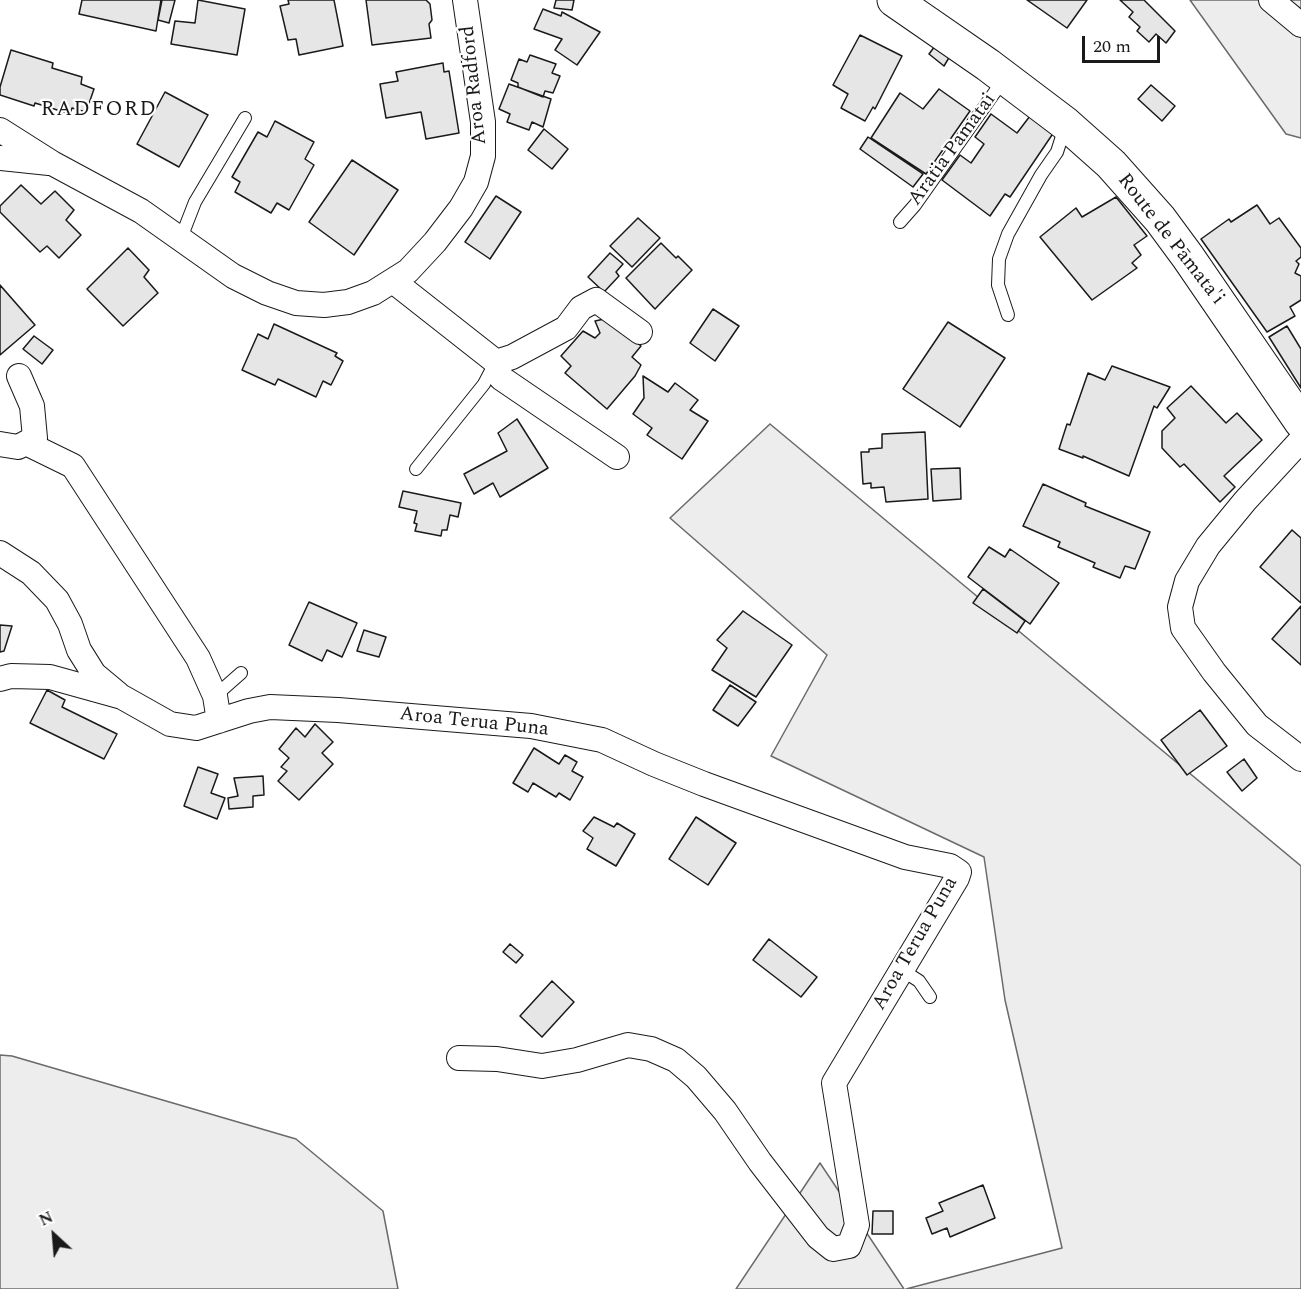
<!DOCTYPE html>
<meta charset="utf-8">
<style>
body{margin:0}
#map{position:relative;width:1301px;height:1289px;overflow:hidden;background:#fff;font-family:Spectral,serif}
canvas{display:block}
.north{position:absolute;left:24px;top:1205px;width:60px;height:60px;-webkit-text-stroke:4px #fff;paint-order:stroke;rotate:334deg;font-size:16px;font-weight:700;line-height:24px;text-align:center;color:#1a1a1a}
.north::after{content:'';display:block;margin:auto;width:21px;height:27px;background:#1a1a1a;clip-path:polygon(50% 0,100% 100%,50% 72%,0 100%)}
.scale{position:absolute;left:1082px;top:36px;width:78px;height:27px;box-sizing:border-box;border:3px solid #1a1a1a;border-top:0;padding-left:8px;font-size:18px;line-height:21px;white-space:nowrap;color:#1a1a1a;-webkit-text-stroke:4px #fff;paint-order:stroke}
</style>
<div id="map">
<canvas width="1301" height="1289"></canvas>
<div class="north">N</div>
<div class="scale">20 m</div>
</div>
<script>
const context = document.querySelector('canvas').getContext('2d');
context.lineJoin = 'round';
function fill(path, color) {
  context.fillStyle = color;
  context.fill(path, 'evenodd');
}
function toPath(rows) {
  const path = new Path2D();
  for (const r of rows) {
    path.moveTo(r[0], r[1]);
    for (let i = 2; i < r.length; i += 2) path.lineTo(r[i], r[i + 1]);
  }
  return path;
}
function stroke(path, color, width, dash) {
  context.strokeStyle = color;
  context.lineWidth = width;
  context.lineCap = dash ? 'butt' : 'round';
  context.setLineDash(dash || []);
  context.stroke(path);
}
function write(font, color, halo, rows, align = 'center') {
  context.font = font + ' Spectral,serif';
  context.lineWidth = 4.5;
  context.setLineDash([]);
  context.textBaseline = 'middle';
  context.strokeStyle = halo;
  context.fillStyle = color;
  for (const [text, x, y, turn = 0] of rows) {
    context.save();
    context.translate(x, y);
    context.rotate((+turn || 0) * Math.PI / 180);
    context.textAlign = isNaN(turn) ? turn : align;
    if (halo) context.strokeText(text, 0, 0);
    context.fillText(text, 0, 0);
    context.restore();
  }
}
const built = toPath([
 [1190,0,1301,0,1301,138,1286,134,1190,0],
 [770,424,1301,866,1301,1289,906,1289,1062,1248,1005,1000,984,857,771,756,827,655,670,518,770,424],
 [0,1055,12,1056,296,1139,383,1211,398,1289,0,1289,0,1055],
 [820,1163,904,1289,736,1289,820,1163]
]);
fill(built, '#ededed');
stroke(built, '#6a6a6a', 1.5);
const building = toPath([
 [82,0,161,0,156,31,79,14,82,0],
 [162,0,175,0,169,23,158,20,162,0],
 [198,0,245,9,237,55,171,44,175,21,195,23,198,0],
 [288,0,334,0,343,46,299,55,296,39,288,40,280,6,289,4,288,0],
 [366,0,426,0,430,4,432,20,429,24,431,38,372,45,366,0],
 [556,0,574,0,572,10,554,8,556,0],
 [1027,0,1087,0,1067,28,1027,0],
 [1120,0,1144,0,1175,31,1166,43,1156,34,1149,42,1137,31,1140,27,1129,17,1133,12,1120,0],
 [543,9,561,16,562,12,600,32,577,65,555,50,562,39,534,29,543,9],
 [860,35,902,56,875,109,873,107,865,121,841,108,848,94,833,85,860,35],
 [935,46,950,56,944,66,929,54,935,46],
 [11,50,53,63,52,68,82,77,81,84,94,89,86,112,72,108,70,114,35,103,34,106,0,95,0,87,11,50],
 [530,55,556,64,552,73,560,76,553,93,545,91,543,97,518,87,518,83,511,80,519,59,527,62,530,55],
 [443,63,444,72,449,71,459,133,426,139,421,112,386,118,380,84,398,81,396,72,443,63],
 [509,84,551,99,543,127,532,122,529,130,507,122,510,114,499,109,509,84],
 [1151,85,1175,106,1162,121,1138,99,1151,85],
 [939,89,970,111,926,174,871,138,900,93,923,109,939,89],
 [165,92,208,115,179,167,137,144,165,92],
 [991,114,1017,133,1030,116,1054,132,1010,197,1005,194,990,216,942,180,960,155,971,163,984,144,975,137,991,114],
 [275,121,314,142,305,159,314,165,289,210,277,203,271,213,235,192,240,182,232,177,258,132,267,137,275,121],
 [544,129,568,149,552,169,528,150,544,129],
 [868,137,923,174,913,187,860,149,868,137],
 [352,160,398,190,354,255,309,222,352,160],
 [21,185,41,204,55,191,74,210,66,220,81,235,59,258,47,246,40,252,0,212,0,206,21,185],
 [496,196,521,212,490,259,465,242,496,196],
 [1116,197,1147,236,1134,245,1141,255,1132,263,1137,268,1092,300,1040,237,1076,208,1082,217,1116,197],
 [1257,205,1270,224,1279,218,1301,248,1301,257,1296,261,1299,264,1295,273,1301,276,1301,300,1290,307,1295,316,1267,332,1201,239,1229,219,1231,222,1257,205],
 [638,218,660,238,632,267,610,246,638,218],
 [661,243,676,258,678,256,692,270,655,309,626,278,661,243],
 [128,248,149,270,144,277,158,293,123,326,87,289,128,248],
 [610,253,623,264,616,272,619,276,604,292,588,277,610,253],
 [0,285,35,325,0,355,0,285],
 [713,309,739,326,715,361,690,343,713,309],
 [609,318,641,346,632,357,641,365,635,376,607,409,565,373,571,366,561,356,583,331,595,338,600,333,595,321,609,318],
 [948,322,1005,358,960,427,903,389,948,322],
 [274,324,337,353,335,356,343,361,331,385,323,381,316,397,278,379,275,385,242,370,258,334,268,339,274,324],
 [1287,326,1301,349,1301,388,1269,337,1287,326],
 [34,336,53,350,42,364,23,349,34,336],
 [1112,366,1170,387,1157,408,1154,406,1129,476,1083,456,1083,458,1059,449,1067,424,1070,425,1088,373,1105,380,1112,366],
 [643,376,668,392,675,383,698,400,690,410,708,421,682,459,647,435,652,428,633,414,644,398,643,376],
 [1191,386,1226,423,1237,413,1262,440,1224,476,1235,487,1220,502,1184,464,1180,467,1162,448,1162,431,1175,418,1167,408,1191,386],
 [517,419,548,468,500,497,493,483,474,494,464,474,507,451,498,433,517,419],
 [925,432,928,499,886,502,884,487,871,488,871,483,863,484,861,452,869,452,869,449,882,448,882,434,925,432],
 [960,468,961,499,933,501,931,469,960,468],
 [1043,484,1086,503,1085,506,1150,532,1135,569,1125,566,1120,578,1093,567,1095,563,1058,547,1060,542,1023,526,1043,484],
 [403,491,461,503,458,517,450,515,447,530,442,530,441,536,415,531,417,524,414,523,417,511,399,507,403,491],
 [1292,530,1301,538,1301,603,1260,567,1292,530],
 [989,547,1005,557,1010,549,1059,583,1030,624,968,577,989,547],
 [983,589,1025,621,1017,633,973,603,983,589],
 [309,602,357,623,342,657,327,650,322,661,289,645,309,602],
 [1301,606,1301,665,1272,639,1301,606],
 [743,611,792,645,756,697,712,670,727,648,717,640,743,611],
 [0,625,12,626,4,651,0,652,0,625],
 [364,630,386,637,379,657,357,651,364,630],
 [730,685,756,702,738,726,713,710,730,685],
 [47,690,65,700,62,707,117,734,104,759,30,723,47,690],
 [1200,710,1227,746,1187,775,1161,740,1200,710],
 [315,724,333,742,322,753,333,764,299,800,278,781,287,771,281,767,289,758,279,749,296,728,305,737,315,724],
 [534,748,559,764,565,755,577,762,572,771,583,777,570,800,559,793,556,797,533,783,528,792,513,783,534,748],
 [1244,759,1257,778,1242,791,1227,772,1244,759],
 [198,767,218,774,211,793,225,798,217,819,184,806,198,767],
 [263,776,264,795,253,796,253,807,229,809,228,798,238,796,234,778,263,776],
 [594,817,614,827,617,823,635,834,616,866,587,849,593,838,583,831,594,817],
 [696,817,736,843,708,885,669,859,696,817],
 [769,939,817,977,801,997,753,960,769,939],
 [510,944,523,955,516,963,503,952,510,944],
 [552,981,574,1002,542,1037,520,1016,552,981],
 [983,1185,995,1218,950,1237,947,1228,932,1234,926,1218,943,1211,939,1203,983,1185],
 [873,1211,893,1211,893,1234,872,1234,873,1211]
]);
fill(building, '#e6e6e6');
stroke(building, '#1a1a1a', 1.5);
const lane = toPath([
 [900,222,915,205,1004,79],
 [181,238,195,202,245,118],
 [1008,315,998,285,999,259,1008,234,1041,175,1057,152,1065,127],
 [416,469,484,384,495,363],
 [215,696,241,673],
 [902,970,919,981,930,997]
]);
const street = toPath([
 [1271,0,1301,25],
 [0,130,52,163,141,211,233,276,267,293,296,303,324,305,348,302,373,293,408,271,435,242,461,208,476,182,483,156,483,122,465,0],
 [0,158,49,163],
 [393,281,496,362,512,357,566,328,581,308,596,300,640,332],
 [496,362,501,378,617,457],
 [1301,440,1245,501,1208,546,1187,581,1180,607,1183,628,1214,672,1257,725,1301,759],
 [26,443,73,466,198,658,215,696,219,721],
 [0,444,18,447,35,438,32,406,19,376],
 [0,553,31,573,57,600,70,624,79,650,94,674,118,694],
 [0,679,11,676,50,677,122,697,170,724,196,728,249,711,270,707,338,710,531,726,602,740,654,764,704,784,905,857,950,866,959,872,957,878,834,1083,857,1225,849,1246,833,1249,818,1237,760,1162,725,1111,696,1077,676,1060,651,1049,628,1045,577,1060,542,1066,497,1059,459,1058]
]);
const secondary = toPath([
 [894,0,988,65,1066,124,1111,164,1160,219,1188,257,1301,422]
]);
stroke(lane, '#1a1a1a', 14);
stroke(street, '#1a1a1a', 26);
stroke(secondary, '#1a1a1a', 35);
stroke(lane, '#fff', 12);
stroke(street, '#fff', 24);
stroke(secondary, '#fff', 33);
write('20px', '#1a1a1a', '#fff', [
 ["Aroa Radford",475,85,-96],
 ["Aratia Pamatai",953,150,-54],
 ["Route de Pāmata'i",1170,240,52],
 ["Aroa Terua Puna",474,723,6],
 ["Aroa Terua Puna",916,944,-60]
]);
context.letterSpacing = '1.5px';
write('21px', '#1a1a1a', '#fff', [
 ["RADFORD",99,111]
]);
context.letterSpacing = '0px';
</script>
